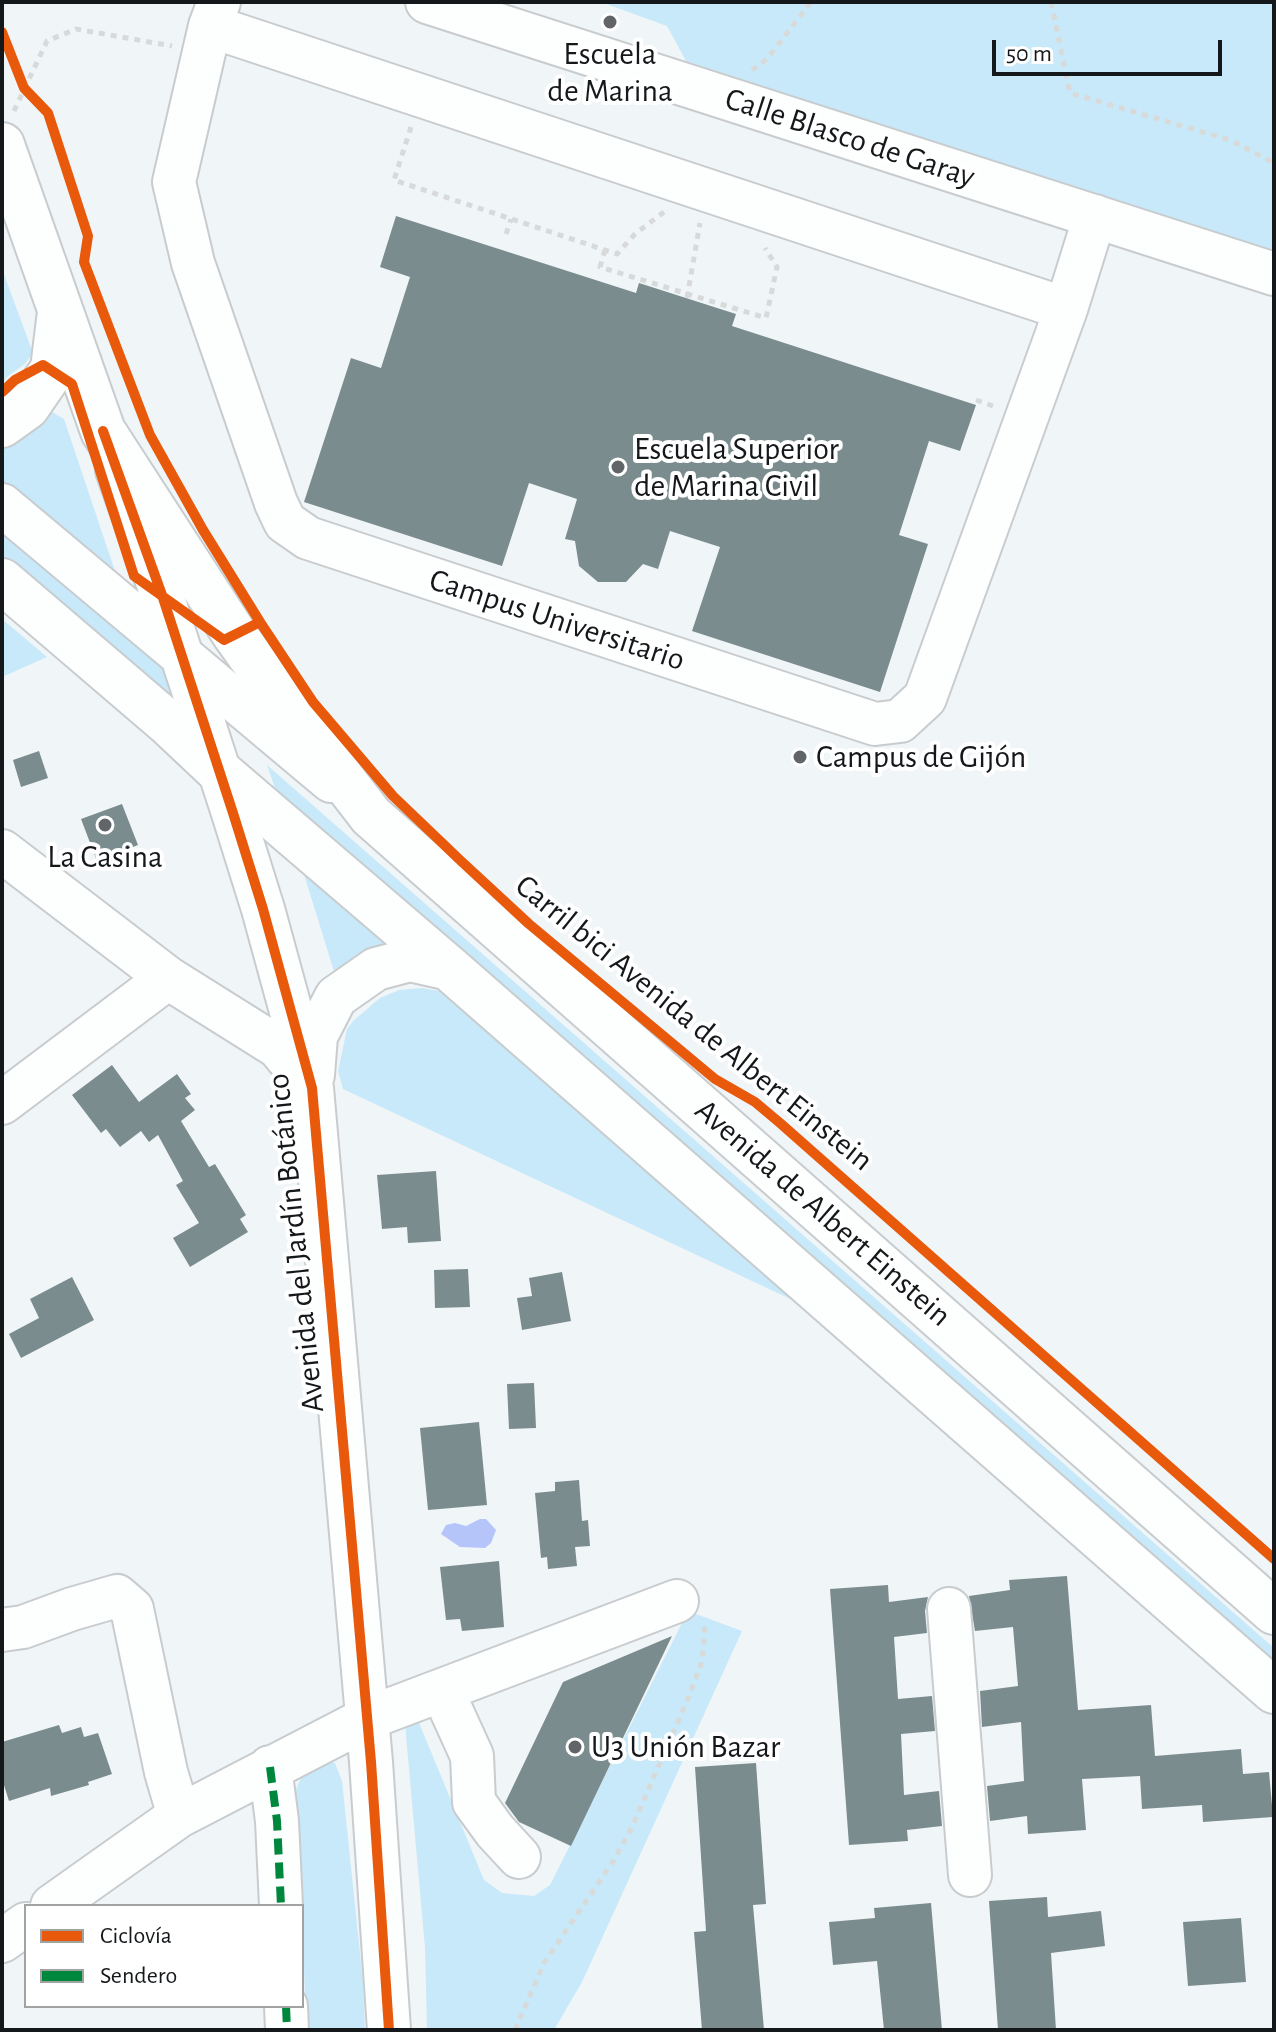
<!DOCTYPE html>
<meta charset="utf-8">
<style>
body{margin:0}
#map{position:relative;width:1276px;height:2032px;overflow:hidden;background:#f0f5f8;font-family:"Alegreya Sans",sans-serif}
canvas{display:block}
.frame{position:absolute;inset:0;border:4px solid #15181a;pointer-events:none}
.legend{position:absolute;left:24px;top:1904px;width:280px;height:104px;box-sizing:border-box;background:#fff;border:2px solid #a1a3a3;margin:0;padding:10px 14px;list-style:none;font-size:24px;color:#15181a}
.legend li{display:flex;align-items:center;gap:16px;height:40px}
.legend b{width:40px;border:2px solid #a1a3a3}
.scale{position:absolute;left:992px;top:40px;width:230px;height:36px;box-sizing:border-box;border:4px solid #15181a;border-top:0;padding-left:10px;font-size:24px;line-height:28px;white-space:nowrap;color:#15181a;-webkit-text-stroke:6px #fff;paint-order:stroke}
</style>
<div id="map">
<canvas width="1276" height="2032"></canvas>
<div class="frame"></div>
<ul class="legend">
<li><b style="height:10px;background:#e8590c"></b>Ciclovía</li>
<li><b style="height:10px;background:#00873e"></b>Sendero</li>
</ul>
<div class="scale">50 m</div>
</div>
<script>
const context = document.querySelector('canvas').getContext('2d');
context.lineJoin = 'round';
function fill(path, color) {
  context.fillStyle = color;
  context.fill(path, 'evenodd');
}
function toPath(rows) {
  const path = new Path2D();
  for (const r of rows) {
    path.moveTo(r[0], r[1]);
    for (let i = 2; i < r.length; i += 2) path.lineTo(r[i], r[i + 1]);
  }
  return path;
}
function stroke(path, color, width, dash) {
  context.strokeStyle = color;
  context.lineWidth = width;
  context.lineCap = dash ? 'butt' : 'round';
  context.setLineDash(dash || []);
  context.stroke(path);
}
function write(font, color, halo, rows, align = 'center') {
  context.font = font + ' "Alegreya Sans",sans-serif';
  context.lineWidth = 8;
  context.setLineDash([]);
  context.textBaseline = 'middle';
  context.strokeStyle = halo;
  context.fillStyle = color;
  for (const [text, x, y, turn = 0] of rows) {
    context.save();
    context.translate(x, y);
    context.rotate((+turn || 0) * Math.PI / 180);
    context.textAlign = isNaN(turn) ? turn : align;
    if (halo) context.strokeText(text, 0, 0);
    context.fillText(text, 0, 0);
    context.restore();
  }
}
fill(toPath([
 [601,2,1274,2,1274,254,686,61,667,26],
 [2,269,33,353,25,364,8,376,2,383],
 [45,408,64,419,119,583,2,485,2,449],
 [2,505,182,654,220,772,2,583],
 [2,619,47,657,2,677],
 [267,765,1274,1648,1274,1667,277,794],
 [298,855,401,944,337,981],
 [422,988,439,991,462,1007,799,1303,343,1089,338,1071,347,1029,353,1021,380,998,399,990],
 [688,1611,742,1631,582,1982,554,2030,427,2030,425,1948,405,1724,417,1718,484,1880,502,1893,534,1896,550,1885],
 [326,1761,335,1763,342,1781,363,1982,365,2030,306,2030,302,1906,299,1906,294,1794,302,1776,312,1766]
]), '#c8e9f9');
fill(toPath([
 [480,1519,486,1519,496,1530,491,1543,485,1548,460,1547,441,1534,446,1525,455,1523,466,1526]
]), '#b5c4f9');
fill(toPath([
 [396,216,636,293,639,283,736,314,732,326,976,405,960,451,929,441,899,535,928,544,880,692,692,631,720,547,670,531,658,569,643,564,626,582,598,582,579,566,575,541,565,539,577,499,529,483,502,566,304,502,351,358,381,368,410,277,380,267],
 [39,751,48,778,21,787,13,760],
 [122,804,138,845,97,861,81,819],
 [112,1065,139,1102,177,1074,191,1094,185,1098,195,1110,181,1121,209,1167,215,1164,246,1215,240,1219,248,1232,190,1267,173,1238,199,1223,176,1185,183,1181,158,1135,149,1142,141,1131,120,1147,106,1129,101,1133,72,1095],
 [436,1171,441,1241,408,1243,407,1227,382,1229,377,1175],
 [468,1269,470,1307,435,1308,434,1270],
 [562,1272,571,1321,522,1330,517,1298,532,1296,529,1278],
 [72,1277,94,1320,21,1358,9,1334,39,1318,30,1299],
 [534,1383,536,1428,509,1429,507,1384],
 [479,1422,487,1505,428,1510,420,1428],
 [579,1480,582,1521,588,1520,590,1546,575,1547,577,1566,548,1569,547,1557,541,1558,535,1493,555,1491,555,1482],
 [499,1561,504,1627,462,1631,460,1619,446,1620,440,1567],
 [1067,1576,1078,1710,1151,1705,1155,1756,1241,1749,1243,1774,1269,1772,1273,1817,1203,1822,1202,1805,1142,1809,1140,1776,1082,1779,1086,1830,1028,1834,1027,1816,990,1821,987,1786,1024,1781,1021,1722,982,1727,980,1691,1018,1686,1013,1627,975,1631,969,1596,1010,1590,1009,1580],
 [888,1585,889,1602,928,1597,925,1611,927,1633,894,1637,898,1699,932,1696,935,1731,901,1734,904,1795,939,1791,942,1826,907,1830,908,1841,849,1845,830,1589],
 [672,1636,571,1846,519,1822,505,1803,563,1682],
 [59,1725,62,1733,81,1727,84,1737,98,1733,112,1774,88,1782,89,1785,51,1796,50,1788,9,1801,2,1779,2,1742],
 [756,1763,766,1904,753,1905,764,2030,702,2030,694,1932,706,1931,695,1767],
 [1047,1897,1048,1917,1101,1911,1105,1946,1051,1953,1056,2030,998,2030,989,1901],
 [931,1903,942,2030,884,2030,877,1961,833,1965,829,1922,875,1918,874,1908],
 [1241,1918,1246,1982,1188,1986,1183,1922]
]), '#7b8c8f');
const minor = toPath([
 [219,2,210,26,174,182,193,263,276,503,285,522,308,538,875,724,900,721,925,698,1066,309],
 [427,2,1274,274],
 [210,26,1066,309,1095,216],
 [117,470,162,595,233,813,263,909,312,1088,371,1762,389,2030],
 [2,505,331,781],
 [2,851,168,978,278,1047,306,1081],
 [313,1075,316,1036,336,997,376,969,410,960,450,969],
 [2,1103,168,978],
 [949,1609,970,1875],
 [2,1630,23,1627,72,1609,117,1596,132,1609,166,1772,179,1816],
 [442,1690,472,1756,474,1802,495,1831,519,1857],
 [270,1767,277,1821,281,1906],
 [52,1906,179,1816,368,1718,677,1601],
 [2,1941,26,1924],
 [286,2006,287,2030]
]);
const highway = toPath([
 [2,145,103,431,235,635,280,698,371,816,1274,1612],
 [2,425,27,407,53,369,60,312],
 [2,581,168,723,220,772,450,969,1274,1691]
]);
stroke(minor, '#c8ccce', 46);
stroke(highway, '#c8ccce', 48);
stroke(toPath([
 [1051,2,1070,93,1230,140,1274,163],
 [752,70,767,59,811,2],
 [14,111,47,41,76,29,172,46],
 [411,127,394,180,617,254,635,234,664,212],
 [506,234,511,219],
 [605,250,600,267,766,318,777,267,765,248],
 [687,298,700,223],
 [976,400,993,406],
 [515,2030,544,1963,614,1860,632,1827,687,1701,702,1661,705,1630,700,1624]
]), '#d8dada', 5, [6, 6]);
stroke(minor, '#fdfefe', 42);
stroke(highway, '#fdfefe', 44);
stroke(toPath([
 [270,1767,277,1821,281,1906],
 [286,2006,287,2030]
]), '#00873e', 8, [16, 8]);
stroke(toPath([
 [2,32,24,88,48,113,88,236,84,262,150,435,203,530,260,622,224,640,134,576,72,384,43,365,15,380,2,392],
 [103,431,162,595,233,813,263,909,312,1088,371,1762,389,2030],
 [260,622,313,702,393,796,461,861,529,924,715,1079,755,1102,780,1123,1274,1559]
]), '#e8590c', 10);
for (const [x, y, r, color] of [
 [610,22,8,"#626568"],
 [618,467,8,"#626568"],
 [800,757,8,"#626568"],
 [105,825,8,"#626568"],
 [575,1747,8,"#626568"]
]) {
  const dot = new Path2D();
  dot.arc(x, y, r, 0, 2 * Math.PI);
  context.fillStyle = color;
  context.fill(dot);
  stroke(dot, '#fff', 3);
}
write('32px', '#15181a', '#fff', [
 ["Escuela",610,54,"center"],
 ["de Marina",610,91,"center"],
 ["Escuela Superior",634,449],
 ["de Marina Civil",634,486],
 ["Campus de Gijón",816,757],
 ["La Casina",105,857,"center"],
 ["U3 Unión Bazar",591,1747]
], 'left');
write('32px', '#15181a', '#fff', [
 ["Calle Blasco de Garay",850,138,18],
 ["Campus Universitario",557,620,18],
 ["Carril bici Avenida de Albert Einstein",694,1023,39],
 ["Avenida de Albert Einstein",823,1213,41],
 ["Avenida del Jardín Botánico",296,1243,-96]
]);
</script>
